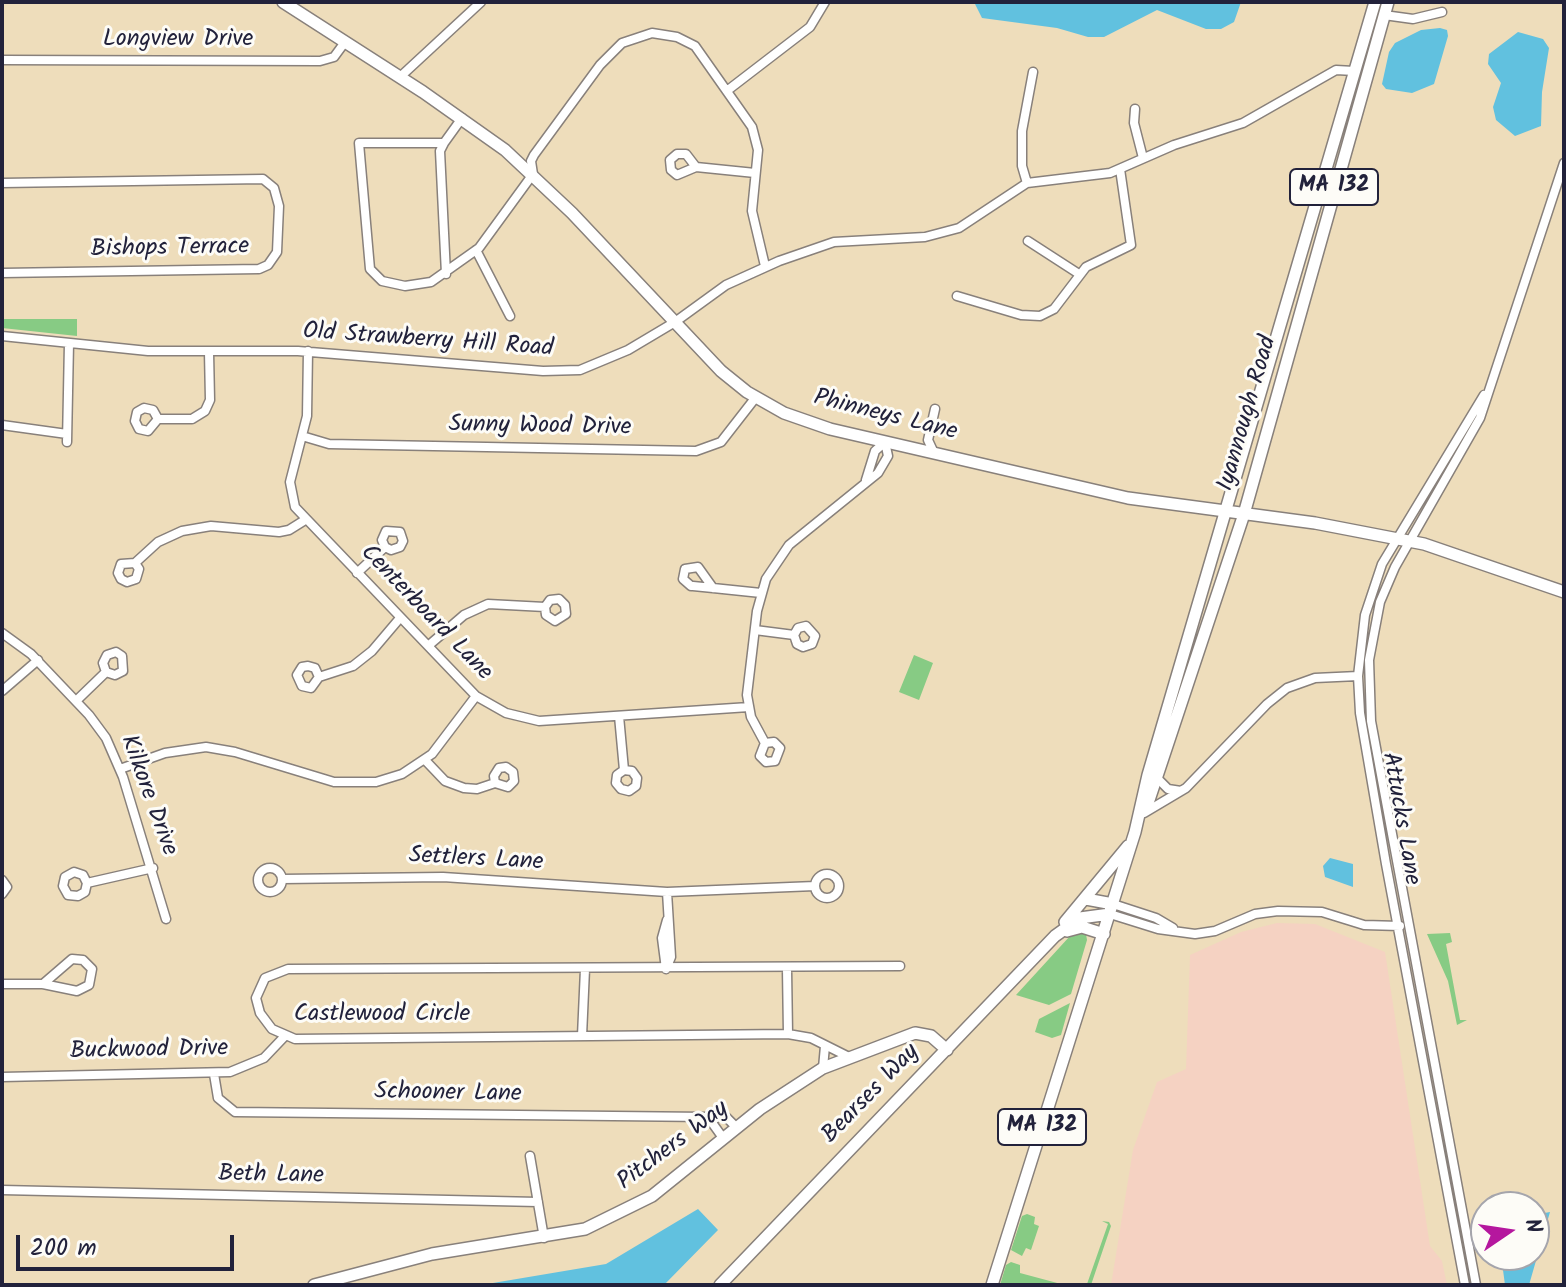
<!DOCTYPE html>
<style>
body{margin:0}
#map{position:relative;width:1566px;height:1287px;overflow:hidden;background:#edb;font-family:Kalam,sans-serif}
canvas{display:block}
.frame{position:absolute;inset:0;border:4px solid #22223b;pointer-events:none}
.north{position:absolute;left:1470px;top:1191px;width:80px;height:80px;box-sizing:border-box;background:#fdfcf7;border:2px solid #a5a5ac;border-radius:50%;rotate:77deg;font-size:22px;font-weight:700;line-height:32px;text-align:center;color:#22223b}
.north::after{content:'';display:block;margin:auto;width:28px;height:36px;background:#b5179e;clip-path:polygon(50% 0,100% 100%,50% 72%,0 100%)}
.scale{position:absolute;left:16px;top:1235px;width:218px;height:36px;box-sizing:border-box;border:4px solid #22223b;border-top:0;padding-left:10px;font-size:24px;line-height:28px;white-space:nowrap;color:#22223b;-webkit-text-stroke:6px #fdfcf7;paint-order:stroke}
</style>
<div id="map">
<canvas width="1566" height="1287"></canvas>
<div class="frame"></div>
<div class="north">N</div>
<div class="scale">200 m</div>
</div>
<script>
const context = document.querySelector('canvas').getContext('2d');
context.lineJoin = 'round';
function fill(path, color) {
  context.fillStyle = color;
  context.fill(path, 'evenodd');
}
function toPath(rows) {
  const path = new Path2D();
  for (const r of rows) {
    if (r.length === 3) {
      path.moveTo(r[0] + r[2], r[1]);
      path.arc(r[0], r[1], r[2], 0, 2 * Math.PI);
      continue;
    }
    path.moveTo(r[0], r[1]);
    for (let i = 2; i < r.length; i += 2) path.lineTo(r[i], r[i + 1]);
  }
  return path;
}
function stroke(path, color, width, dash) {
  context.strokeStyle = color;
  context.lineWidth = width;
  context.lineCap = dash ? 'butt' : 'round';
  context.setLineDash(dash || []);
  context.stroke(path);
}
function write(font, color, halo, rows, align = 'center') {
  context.font = font + ' Kalam,sans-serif';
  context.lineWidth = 6;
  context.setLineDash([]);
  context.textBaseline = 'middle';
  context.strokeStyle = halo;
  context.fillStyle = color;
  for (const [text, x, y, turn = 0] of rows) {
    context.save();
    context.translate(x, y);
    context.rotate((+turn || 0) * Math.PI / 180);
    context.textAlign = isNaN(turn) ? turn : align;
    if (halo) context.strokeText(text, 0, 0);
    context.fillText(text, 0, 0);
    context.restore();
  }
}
fill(toPath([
 [1277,923,1315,924,1385,952,1430,1246,1442,1261,1447,1285,1111,1285,1133,1150,1157,1082,1186,1069,1190,955,1241,932]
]), '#f5d2c2');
fill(toPath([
 [2,319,77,319,77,336,2,328],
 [914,655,933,663,919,700,899,692],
 [1081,932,1086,934,1087,940,1071,994,1049,1005,1016,995,1070,936],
 [1450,933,1452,942,1446,944,1460,1020,1467,1020,1457,1025,1448,981,1427,934],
 [1070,1003,1061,1035,1052,1038,1035,1032,1039,1019],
 [1027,1214,1035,1217,1034,1224,1039,1226,1031,1250,1026,1248,1022,1256,1011,1250,1022,1216],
 [1102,1221,1109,1222,1111,1226,1091,1285,1000,1285,1006,1265,1011,1262,1020,1265,1020,1273,1061,1284,1087,1284,1108,1224]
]), '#87cb84');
fill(toPath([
 [974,2,1241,2,1234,22,1221,29,1206,29,1157,10,1104,37,1088,37,1057,28,982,18],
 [1440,28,1447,30,1448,36,1434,84,1412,93,1386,89,1382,84,1389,52,1395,43,1421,30],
 [1518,32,1543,39,1549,48,1542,92,1541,126,1515,136,1496,120,1493,107,1501,83,1488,64,1489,54],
 [1330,858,1353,864,1353,887,1325,877,1323,866],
 [698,1209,718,1230,664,1285,481,1285,606,1264],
 [1550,1212,1529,1285,1505,1285,1501,1255,1534,1255,1534,1215]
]), '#61c1df');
const minor = toPath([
 [1384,15,1413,19,1442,12],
 [2,60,320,61,334,57,345,42],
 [400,77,481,2],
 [728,90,810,27,825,2],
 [1135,109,1134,123,1143,158],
 [462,118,444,143,359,143,370,269,382,281,405,286,431,282,479,248,533,174,531,161,534,155,600,65,622,43,652,33,677,37,695,46,752,127,758,150,752,211,765,266],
 [444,143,440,151,446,274],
 [696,167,677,175,671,170,670,160,677,154,686,154,696,167,755,173],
 [2,183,263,179,274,188,279,206,277,252,268,265,259,269,2,273],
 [1027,183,1022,166,1022,131,1033,72],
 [1028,241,1079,274],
 [476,250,510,316],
 [957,296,1021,315,1040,316,1054,309,1086,267,1131,245,1120,169],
 [2,336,148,351,298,351,543,371,580,370,628,350,675,322,726,285,779,261,834,242,925,237,959,228,1027,183,1110,173,1174,145,1243,123,1336,70,1354,71],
 [308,351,307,416,290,482,295,507,476,696,506,713,539,721,749,707],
 [158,419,148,431,139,429,135,421,137,412,144,408,153,410,158,419,192,419,205,411,210,400,209,352],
 [2,425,67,434],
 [302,436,329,444,696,451,721,442,756,397],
 [67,442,69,343],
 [934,453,928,440,935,409],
 [135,563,139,569,136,579,127,582,121,579,118,573,121,564,135,563,158,542,182,531,211,526,279,532,289,530,305,520],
 [357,573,385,547,391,550,400,547,403,541,400,532,386,531,382,540,385,547],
 [713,588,698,567,685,569,683,579,691,586,693,586,713,588,761,593],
 [755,630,794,635,797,644,803,647,812,644,815,636,806,626,798,628,794,635],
 [2,633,31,654,89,715,106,738,123,777,166,919],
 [428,646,464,615,488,604,545,607,546,615,555,621,566,614,565,605,559,599,550,600,545,607],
 [319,677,315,668,308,666,302,667,297,675,302,686,311,688,319,677,353,666,372,651,400,618],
 [2,691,38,660],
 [76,701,106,672,103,663,107,655,116,652,122,656,123,671,115,675,106,672],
 [619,716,624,770,617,775,616,783,621,789,629,791,636,786,637,778,632,771,624,770],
 [765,743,774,742,780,748,775,761,766,762,760,756,765,743,751,717,747,695,757,611,766,579,789,545,878,473,888,456,885,442,875,451,866,480],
 [425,760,445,781,464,788,477,789,495,783,508,787,514,781,513,772,506,767,499,768,494,776,495,783],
 [120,769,165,753,206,747,235,752,334,782,376,782,402,774,432,754,476,696],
 [1158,779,1168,789,1181,791],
 [1144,813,1186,788,1267,704,1287,688,1315,678,1358,676],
 [270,880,12],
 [827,886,12],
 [282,879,443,877,667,892,815,886],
 [2,880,7,887,2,894],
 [87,883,83,875,74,872,65,877,63,886,68,895,78,896,85,892,87,883,153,868],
 [1113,904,1156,918,1173,928],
 [1110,914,1158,929,1195,934,1215,931,1255,914,1278,911,1322,912,1364,925,1400,926],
 [666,969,671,957,667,892],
 [666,969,662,938,667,920],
 [787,969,788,1034],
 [2,984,43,984,77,991,89,985,92,969,83,960,72,959,43,984],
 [582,1036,585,969],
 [849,1057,811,1038,788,1034,295,1039,272,1029,260,1013,256,998,265,978,288,969,900,966],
 [823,1068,825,1046],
 [214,1074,218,1098,235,1112,708,1117],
 [2,1077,230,1072,264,1058,284,1037],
 [723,1138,708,1117,726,1117,737,1128],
 [530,1156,544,1238],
 [2,1190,538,1202],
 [1465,1285,1386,864,1360,713,1358,676,1365,615,1382,564,1484,395],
 [1476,1285,1371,721,1369,660,1380,602,1395,567,1480,418,1564,163]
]);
const major = toPath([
 [283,2,423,92,505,150,572,213,721,371,747,392,784,413,830,429,1128,498,1315,523,1424,544,1564,592],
 [1147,806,1244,514,1388,2],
 [1086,899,1113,904],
 [1065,922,1128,846],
 [1067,931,1082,927,1104,934],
 [314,1285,432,1254,585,1229,652,1196,760,1109,823,1068,915,1033,931,1036,947,1050],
 [720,1285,1055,936,1080,918,1110,914],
 [992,1285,1135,832,1148,775,1375,2]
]);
stroke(minor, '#88807b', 11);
stroke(major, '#88807b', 14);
stroke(minor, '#fff', 8);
stroke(major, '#fff', 11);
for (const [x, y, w] of [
 [1334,187,88],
 [1042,1127,88]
]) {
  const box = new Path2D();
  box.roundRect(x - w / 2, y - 18, w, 36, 6);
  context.fillStyle = '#fdfcf7';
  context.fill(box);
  stroke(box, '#22223b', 2);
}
write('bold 22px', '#22223b', null, [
 ["MA 132",1334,187],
 ["MA 132",1042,1127]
]);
write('24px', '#22223b', '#fdfcf7', [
 ["Longview Drive",178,41],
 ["Bishops Terrace",170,250,-1],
 ["Old Strawberry Hill Road",428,342,4],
 ["Iyannough Road",1249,414,-74],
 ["Phinneys Lane",885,417,14],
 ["Sunny Wood Drive",540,428,1],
 ["Centerboard Lane",425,614,46],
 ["Kilkore Drive",147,796,70],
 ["Attucks Lane",1399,819,80],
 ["Settlers Lane",476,861,3],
 ["Castlewood Circle",382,1016],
 ["Buckwood Drive",149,1052,-1],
 ["Schooner Lane",448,1095,1],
 ["Bearses Way",872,1095,-46],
 ["Pitchers Way",674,1147,-37],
 ["Beth Lane",271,1177,1]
]);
</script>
